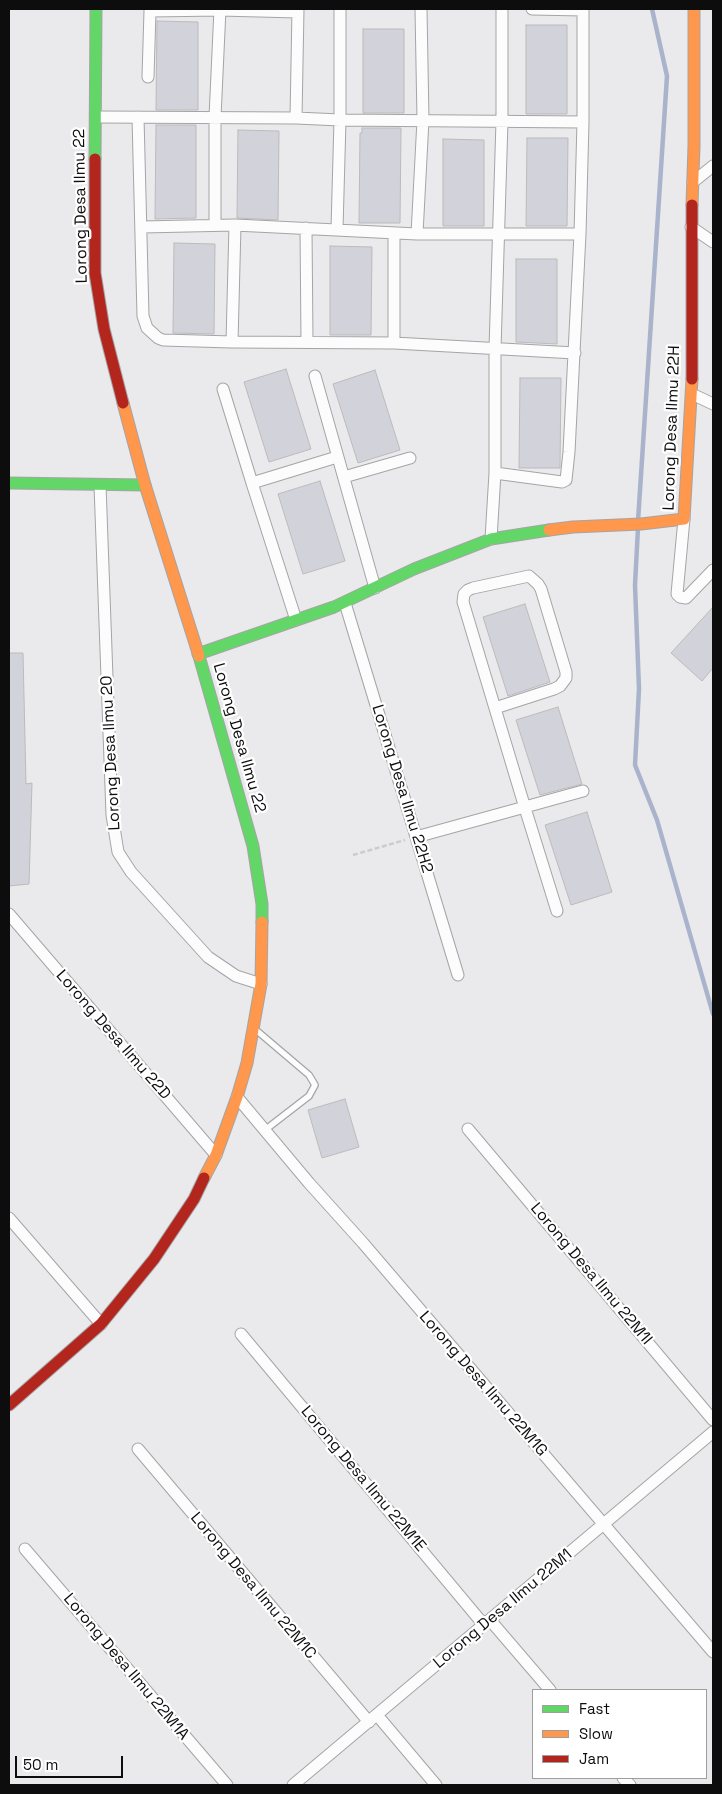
<!DOCTYPE html>
<style>
body{margin:0}
#map{position:relative;width:722px;height:1794px;overflow:hidden;background:#eae9eb;font-family:"Space Grotesk",sans-serif}
canvas{display:block}
.frame{position:absolute;inset:0;border:10px solid #0d0d0e;pointer-events:none}
.legend{position:absolute;left:532px;top:1689px;width:175px;height:90px;box-sizing:border-box;background:#fff;border:1px solid #9e9e9f;margin:0;padding:6px 9px;list-style:none;font-size:15px;color:#0d0d0e}
.legend li{display:flex;align-items:center;gap:10px;height:25px}
.legend b{width:25px;border:1px solid #9e9e9f}
.scale{position:absolute;left:15px;top:1756px;width:108px;height:22px;box-sizing:border-box;border:2px solid #0d0d0e;border-top:0;padding-left:6px;font-size:15px;line-height:18px;white-space:nowrap;color:#0d0d0e;-webkit-text-stroke:4px #fff;paint-order:stroke}
</style>
<div id="map">
<canvas width="722" height="1794"></canvas>
<div class="frame"></div>
<ul class="legend">
<li><b style="height:6px;background:#63d668"></b>Fast</li>
<li><b style="height:6px;background:#ff974d"></b>Slow</li>
<li><b style="height:6px;background:#b3261e"></b>Jam</li>
</ul>
<div class="scale">50 m</div>
</div>
<script>
const context = document.querySelector('canvas').getContext('2d');
context.lineJoin = 'round';
function toPath(rows) {
  const path = new Path2D();
  for (const r of rows) {
    path.moveTo(r[0], r[1]);
    for (let i = 2; i < r.length; i += 2) path.lineTo(r[i], r[i + 1]);
  }
  return path;
}
function stroke(path, color, width, dash) {
  context.strokeStyle = color;
  context.lineWidth = width;
  context.lineCap = dash ? 'butt' : 'round';
  context.setLineDash(dash || []);
  context.stroke(path);
}
function fill(path, color) {
  context.fillStyle = color;
  context.fill(path, 'evenodd');
}
function write(font, color, halo, rows, align = 'center') {
  context.font = font + ' "Space Grotesk",sans-serif';
  context.lineWidth = 4.5;
  context.setLineDash([]);
  context.textBaseline = 'middle';
  context.strokeStyle = halo;
  context.fillStyle = color;
  for (const [text, x, y, turn = 0] of rows) {
    context.save();
    context.translate(x, y);
    context.rotate((+turn || 0) * Math.PI / 180);
    context.textAlign = isNaN(turn) ? turn : align;
    if (halo) context.strokeText(text, 0, 0);
    context.fillText(text, 0, 0);
    context.restore();
  }
}
stroke(toPath([
 [638,521,667,76,652,9],
 [638,528,635,585,639,689,635,765,657,820,713,1014]
]), '#a9b4cc', 4.5);
const building = toPath([
 [157,21,198,22,198,110,156,110,157,21],
 [526,25,567,25,567,114,526,114,526,25],
 [363,29,404,29,404,113,363,113,363,29],
 [156,125,196,125,196,218,155,219,156,125],
 [362,128,401,128,400,223,359,223,360,133,362,133,362,128],
 [238,130,279,131,278,220,237,218,238,130],
 [527,138,568,138,567,226,526,226,527,138],
 [443,139,484,140,484,226,443,226,443,139],
 [174,243,215,244,214,334,173,333,174,243],
 [330,246,372,247,371,335,330,335,330,246],
 [516,259,557,259,557,344,516,342,516,259],
 [286,369,311,449,269,462,244,382,286,369],
 [375,370,400,450,358,463,333,384,375,370],
 [520,378,561,378,560,468,519,468,520,378],
 [320,481,345,561,303,574,278,494,320,481],
 [525,604,550,682,508,696,483,617,525,604],
 [713,607,713,668,702,681,671,653,713,607],
 [9,653,23,653,26,784,32,783,29,884,9,886,9,653],
 [558,707,582,784,540,795,516,720,558,707],
 [587,812,612,892,571,905,545,825,587,812],
 [345,1099,359,1147,322,1158,308,1110,345,1099]
]);
fill(building, '#d2d2da');
stroke(building, '#bbbbbc', 1);
const lane = toPath([
 [256,1030,309,1075,315,1085,309,1096,265,1130]
]);
const street = toPath([
 [150,9,150,11,220,10,298,12],
 [421,9,423,120,417,234,580,234],
 [532,9,583,10],
 [148,77,150,11],
 [96,117,296,118,340,120,583,122],
 [138,117,143,316,147,328,158,338,163,340,232,342,394,343,575,353],
 [296,118,298,9],
 [693,182,713,166],
 [215,225,215,117,220,9],
 [142,227,235,225,417,234],
 [691,227,713,242],
 [306,228,307,341],
 [337,229,340,120,340,9],
 [394,233,394,343],
 [232,342,235,225],
 [315,376,375,588],
 [223,389,252,483,337,457],
 [692,394,713,404],
 [495,473,562,482,566,480,569,452,580,234,583,122,583,9],
 [344,477,410,458],
 [252,483,296,620],
 [100,485,112,815,118,852,131,872,208,957,236,976,261,984],
 [684,519,677,594,680,597,686,598,713,570],
 [491,539,495,473,495,349,502,121,502,9],
 [345,603,458,975],
 [495,708,554,689,560,686,566,678,566,672,541,589,538,584,529,576,473,588,468,590,464,594,463,602,525,808,557,911],
 [416,837,583,791],
 [9,914,216,1155],
 [237,1097,309,1183,363,1243,713,1652],
 [468,1129,713,1420],
 [9,1218,101,1324],
 [241,1334,484,1625],
 [138,1449,369,1722],
 [25,1549,227,1785],
 [490,1620,550,1690],
 [377,1715,436,1785],
 [623,1778,630,1785],
 [293,1785,713,1432]
]);
const fast = toPath([
 [95,159,96,9],
 [9,483,145,485],
 [198,654,334,607,414,569,491,539,549,530],
 [199,656,253,846,262,904,262,922]
]);
const slow = toPath([
 [692,205,694,146,694,9],
 [123,403,145,485,199,656],
 [549,530,573,527,641,524,684,519,692,379],
 [204,1178,216,1155,237,1097,247,1063,261,984,262,922]
]);
const jam = toPath([
 [95,159,95,273,104,329,123,403],
 [692,205,692,379],
 [9,1405,101,1324,154,1259,194,1199,204,1178]
]);
stroke(lane, '#a5a4a6', 8);
stroke(street, '#a5a4a6', 13);
stroke(fast, '#a5a4a6', 13);
stroke(slow, '#a5a4a6', 13);
stroke(jam, '#a5a4a6', 13);
stroke(toPath([
 [353,855,405,840]
]), '#cccccd', 2.5, [5, 2.5]);
stroke(lane, '#fcfcfc', 5.5);
stroke(street, '#fcfcfc', 11);
stroke(fast, '#63d668', 11);
stroke(slow, '#ff974d', 11);
stroke(jam, '#b3261e', 11);
write('16px', '#0d0d0e', '#fff', [
 ["Lorong Desa Ilmu 22",81,206,-91],
 ["Lorong Desa Ilmu 22H",672,428,-88],
 ["Lorong Desa Ilmu 22",239,738,74],
 ["Lorong Desa Ilmu 20",111,753,-93],
 ["Lorong Desa Ilmu 22H2",402,789,73],
 ["Lorong Desa Ilmu 22D",113,1035,49],
 ["Lorong Desa Ilmu 22M1I",591,1274,50],
 ["Lorong Desa Ilmu 22M1G",483,1384,49],
 ["Lorong Desa Ilmu 22M1E",363,1479,50],
 ["Lorong Desa Ilmu 22M1C",253,1586,50],
 ["Lorong Desa Ilmu 22M1",503,1609,-40],
 ["Lorong Desa Ilmu 22M1A",126,1667,50]
]);
</script>
